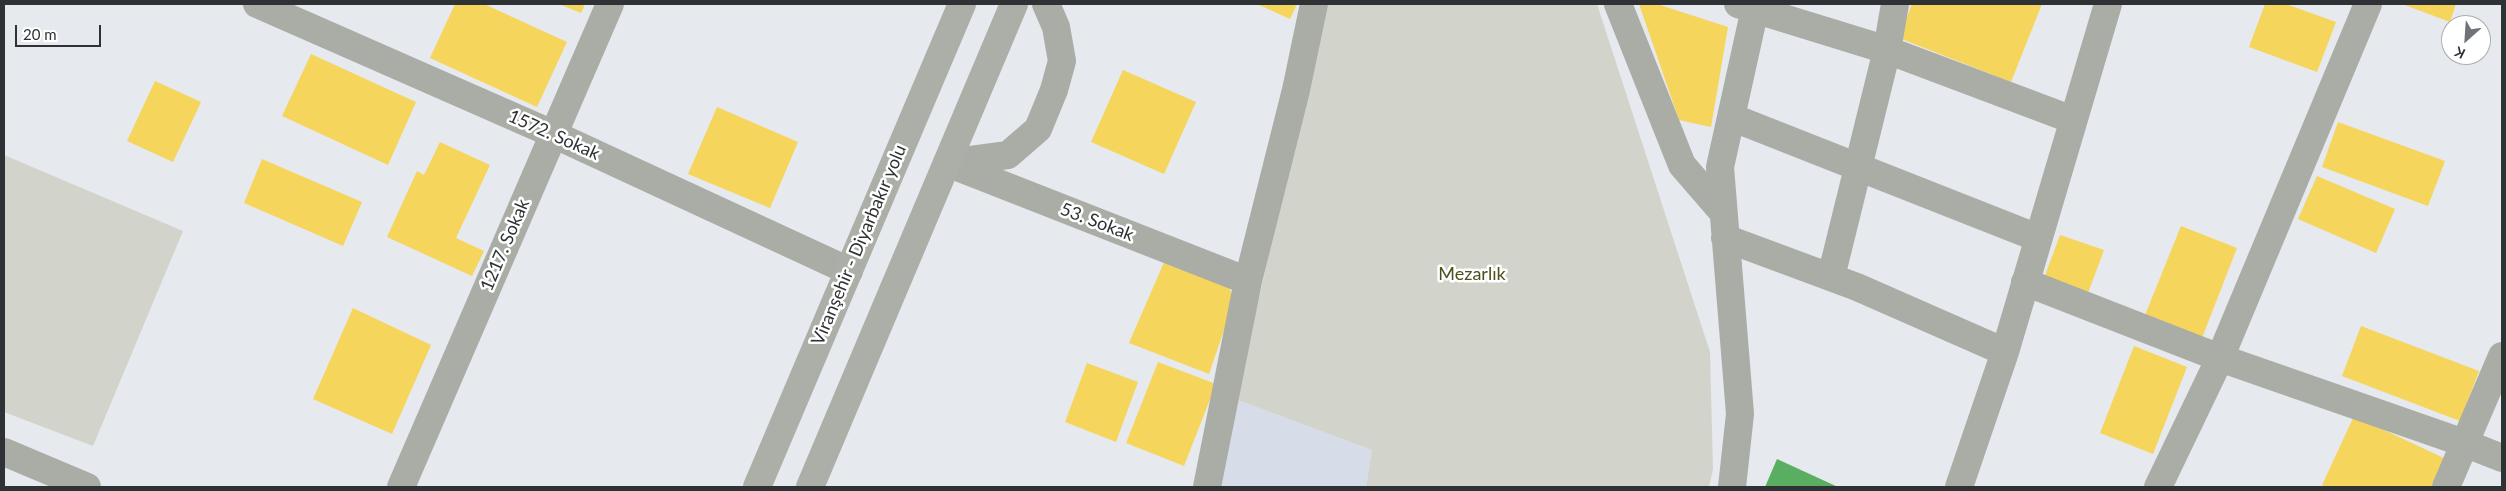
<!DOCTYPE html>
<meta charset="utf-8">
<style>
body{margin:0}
#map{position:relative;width:2506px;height:491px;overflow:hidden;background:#e6e9ee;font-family:Lato,sans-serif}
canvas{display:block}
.frame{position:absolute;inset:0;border:5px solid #2f3235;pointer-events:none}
.north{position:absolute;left:2441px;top:15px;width:50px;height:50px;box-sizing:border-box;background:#fff;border:1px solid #acadae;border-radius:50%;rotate:206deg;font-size:14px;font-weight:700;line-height:20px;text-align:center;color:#2f3235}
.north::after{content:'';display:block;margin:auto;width:18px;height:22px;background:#6f7276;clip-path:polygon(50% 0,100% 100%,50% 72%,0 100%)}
.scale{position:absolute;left:15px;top:25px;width:86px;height:22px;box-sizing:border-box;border:2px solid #2f3235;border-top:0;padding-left:6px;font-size:15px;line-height:18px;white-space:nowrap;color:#2f3235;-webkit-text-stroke:4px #fff;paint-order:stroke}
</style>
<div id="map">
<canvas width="2506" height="491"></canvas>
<div class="frame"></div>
<div class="north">K</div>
<div class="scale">20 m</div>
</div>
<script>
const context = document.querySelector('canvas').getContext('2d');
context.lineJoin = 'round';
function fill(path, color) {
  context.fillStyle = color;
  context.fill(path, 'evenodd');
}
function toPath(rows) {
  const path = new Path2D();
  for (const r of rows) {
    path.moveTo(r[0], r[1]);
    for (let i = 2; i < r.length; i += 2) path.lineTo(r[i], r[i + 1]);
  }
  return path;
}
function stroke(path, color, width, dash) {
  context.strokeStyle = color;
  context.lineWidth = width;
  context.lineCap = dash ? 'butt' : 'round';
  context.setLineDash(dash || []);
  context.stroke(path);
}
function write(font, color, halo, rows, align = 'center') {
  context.font = font + ' Lato,sans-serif';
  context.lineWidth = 5;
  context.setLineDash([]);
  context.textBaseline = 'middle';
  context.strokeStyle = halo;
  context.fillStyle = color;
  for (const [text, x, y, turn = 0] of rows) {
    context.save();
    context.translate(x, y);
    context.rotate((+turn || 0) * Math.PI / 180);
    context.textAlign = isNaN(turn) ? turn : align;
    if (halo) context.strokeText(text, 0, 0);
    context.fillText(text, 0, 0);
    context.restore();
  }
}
fill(toPath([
 [1235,399,1372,450,1366,487,1215,487]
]), '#d6dde8');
fill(toPath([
 [1328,4,1597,4,1710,352,1713,469,1709,487,1366,487,1372,450,1235,399],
 [4,155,183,231,93,446,4,412]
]), '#d2d4cb');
fill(toPath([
 [455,4,484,4,567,42,537,107,430,58],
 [559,4,585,4,581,13],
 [1257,4,1297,4,1290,19],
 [1639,4,1657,4,1728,27,1711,127,1679,120],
 [1912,4,2042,4,2011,82,1899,38],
 [2265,4,2286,4,2336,22,2317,72,2249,47],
 [2402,4,2456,4,2450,22],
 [311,54,416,102,388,165,282,116],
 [1123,70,1196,102,1164,174,1091,142],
 [155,81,201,102,173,162,127,141],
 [717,107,798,142,770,208,688,174],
 [2338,122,2445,161,2428,206,2322,167],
 [440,142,490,165,456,238,484,251,472,276,387,237,417,171,424,175],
 [262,159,362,202,343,246,244,203],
 [2317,176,2395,209,2376,253,2298,219],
 [2181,226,2237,248,2202,338,2145,315],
 [2060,235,2104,250,2088,293,2044,278],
 [1165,260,1228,287,1235,298,1209,374,1129,343],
 [353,308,431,345,392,434,313,399],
 [2361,326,2479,371,2460,421,2342,376],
 [2134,346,2187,367,2153,454,2100,433],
 [1158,362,1216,384,1184,466,1126,443],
 [1087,363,1138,382,1116,442,1065,422],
 [2354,416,2444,458,2431,487,2327,487,2322,485]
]), '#f6d55c');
fill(toPath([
 [1777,459,1838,487,1765,487]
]), '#5aae61');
stroke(toPath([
 [257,4,553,134,849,271],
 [1618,4,1682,165,1721,210],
 [1738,4,1887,50,2073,120],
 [1731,117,2038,238],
 [947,163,1248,281],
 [948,163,1008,155,1038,129,1054,90,1062,61,1056,27,1046,4],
 [1725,238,1857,287,2005,352],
 [1831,277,1887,50,1895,4],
 [2025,282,2220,358,2464,443,2502,458],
 [4,452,87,487],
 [401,487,610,4],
 [1207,487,1248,281,1296,90,1314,4],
 [1732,487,1740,414,1720,167,1756,4],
 [1959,487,2005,352,2108,4],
 [2158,487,2220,358,2368,4],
 [2446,487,2502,356]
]), '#aaada6', 28);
stroke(toPath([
 [757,487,962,4],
 [810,487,1014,4]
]), '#acaea8', 28);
write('18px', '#2f3235', '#fff', [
 ["1572. Sokak",554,135,24],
 ["53. Sokak",1097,222,21],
 ["1217. Sokak",505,245,-67],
 ["Viranşehir - Diyarbakır yolu",859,245,-67]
]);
write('18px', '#4d4f1c', '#fff', [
 ["Mezarlık",1472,274]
]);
</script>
